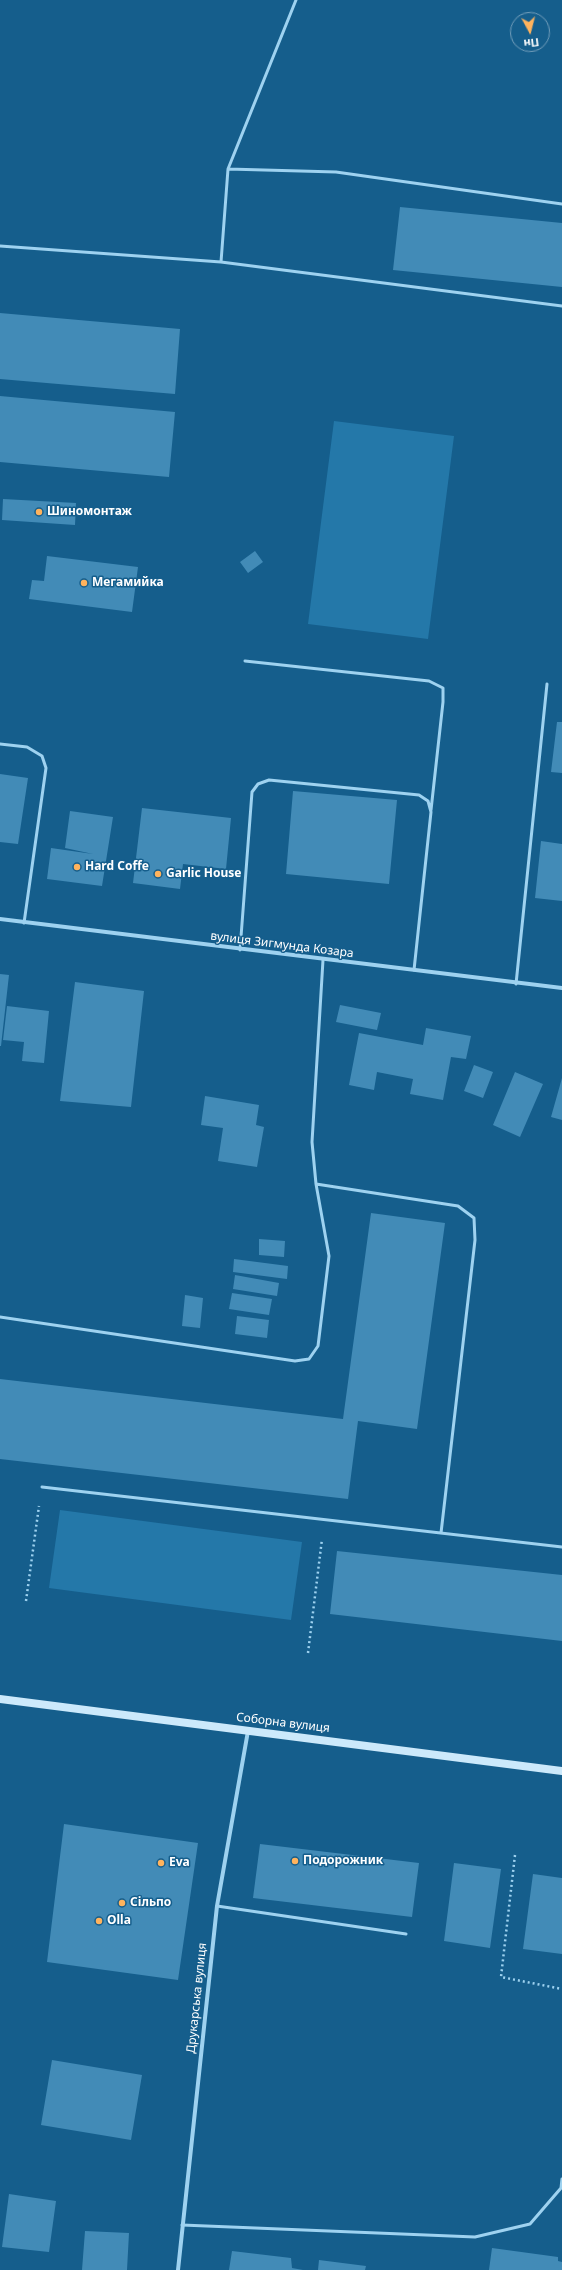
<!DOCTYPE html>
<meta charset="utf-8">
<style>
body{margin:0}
#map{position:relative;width:562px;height:2270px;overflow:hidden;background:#155e8c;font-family:"Noto Sans",sans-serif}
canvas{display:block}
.north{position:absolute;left:510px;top:12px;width:40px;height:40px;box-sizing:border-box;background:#155e8c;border:1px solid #739eba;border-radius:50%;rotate:173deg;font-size:11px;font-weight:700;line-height:16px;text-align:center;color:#fff}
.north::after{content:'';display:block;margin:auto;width:14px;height:18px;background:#ffb35d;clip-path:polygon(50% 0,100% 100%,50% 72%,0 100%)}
</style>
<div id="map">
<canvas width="562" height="2270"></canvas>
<div class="north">Пн</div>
</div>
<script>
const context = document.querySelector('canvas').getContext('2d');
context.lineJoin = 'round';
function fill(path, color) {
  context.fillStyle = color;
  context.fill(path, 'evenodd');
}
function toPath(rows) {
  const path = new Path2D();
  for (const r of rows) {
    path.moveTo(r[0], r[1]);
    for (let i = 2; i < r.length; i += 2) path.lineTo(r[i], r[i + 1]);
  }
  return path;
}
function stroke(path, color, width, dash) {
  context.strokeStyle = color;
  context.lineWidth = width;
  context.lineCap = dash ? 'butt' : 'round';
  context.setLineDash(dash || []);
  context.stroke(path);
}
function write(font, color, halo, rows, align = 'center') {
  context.font = font + ' "Noto Sans",sans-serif';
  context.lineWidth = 3;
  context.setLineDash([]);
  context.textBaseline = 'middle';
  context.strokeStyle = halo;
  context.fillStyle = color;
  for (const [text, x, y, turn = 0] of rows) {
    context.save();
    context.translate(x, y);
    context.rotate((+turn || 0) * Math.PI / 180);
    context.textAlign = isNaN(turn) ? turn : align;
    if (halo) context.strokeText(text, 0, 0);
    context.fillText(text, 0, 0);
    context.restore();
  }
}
fill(toPath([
 [334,421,454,436,428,639,308,624],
 [60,1510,302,1542,291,1620,49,1588]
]), '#2478a9');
fill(toPath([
 [400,207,562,223,562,287,393,270],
 [0,313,180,329,175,394,0,379],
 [0,396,175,412,169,477,0,462],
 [3,499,76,503,75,525,2,520],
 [255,551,263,562,248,573,240,562],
 [47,556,138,567,132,612,29,599,32,580,44,581],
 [557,722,562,722,562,773,551,772],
 [0,774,28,778,18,844,0,842],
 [293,791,397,800,389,884,286,874],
 [142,808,231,818,226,869,183,864,180,889,133,883],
 [70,811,113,817,102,886,47,879,51,848,93,854,65,848],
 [541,841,562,844,562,901,535,898],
 [0,974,9,975,1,1046,0,1046],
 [75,982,144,991,131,1107,60,1101],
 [340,1005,381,1013,377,1030,336,1022],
 [7,1006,49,1011,44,1063,22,1061,24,1042,3,1040],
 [426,1028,471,1036,466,1059,451,1057,443,1100,410,1094,413,1079,377,1072,374,1090,349,1085,359,1033,423,1045],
 [474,1065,493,1072,483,1098,464,1091],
 [515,1072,543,1084,520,1137,493,1125],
 [562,1078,562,1120,551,1117],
 [205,1096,259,1105,256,1125,264,1127,257,1167,218,1161,223,1128,201,1125],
 [371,1213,445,1223,417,1429,358,1421,348,1499,0,1459,0,1379,343,1419],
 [259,1239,285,1241,284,1257,259,1255],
 [234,1259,288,1266,287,1279,233,1272],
 [235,1275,279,1283,277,1296,233,1289],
 [232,1293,272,1299,269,1315,229,1309],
 [185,1295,203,1298,200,1328,182,1326],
 [237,1316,269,1320,267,1338,235,1334],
 [337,1551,562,1575,562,1641,330,1614],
 [64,1824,198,1843,178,1980,47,1962],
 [260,1844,419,1863,412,1917,253,1898],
 [454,1863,501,1869,490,1948,444,1941],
 [533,1874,562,1878,562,1954,523,1949],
 [52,2060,142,2075,131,2140,41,2125],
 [9,2194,56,2201,49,2252,2,2247],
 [85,2231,129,2233,127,2270,82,2270],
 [492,2248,558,2257,558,2261,562,2262,562,2270,489,2270],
 [232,2251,291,2258,292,2268,303,2270,229,2270],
 [319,2260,366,2266,365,2270,318,2270]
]), '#428bb7');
stroke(toPath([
 [26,1601,39,1506],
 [308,1653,322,1539],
 [515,1855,501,1977,562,1989]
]), '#9ed2f0', 2.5, [2, 3]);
stroke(toPath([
 [228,169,336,172,562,204],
 [0,246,221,262,562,306],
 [221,262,228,169,296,0],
 [245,661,429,681,443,688,443,702,431,810],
 [0,744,27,747,42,756,46,768,24,923],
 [240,950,252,792,258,784,269,780,419,795,428,801,431,812,414,970],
 [516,984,547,684],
 [316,1184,458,1206,474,1218,475,1240,441,1533],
 [0,1317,295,1361,309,1359,318,1346,329,1256,316,1184,312,1142,323,960],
 [42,1487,562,1547],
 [217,1906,406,1934],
 [182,2225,475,2237,530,2224,561,2188,562,2179]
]), '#9ed2f0', 3);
stroke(toPath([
 [0,919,562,988],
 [178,2270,217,1906,248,1731]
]), '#9ed2f0', 4);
stroke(toPath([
 [0,1699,562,1771]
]), '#cce9fb', 8);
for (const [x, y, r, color] of [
 [39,512,4,"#ffb35d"],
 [84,583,4,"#ffb35d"],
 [77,867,4,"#ffb35d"],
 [158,874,4,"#ffb35d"],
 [295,1861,4,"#ffb35d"],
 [161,1863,4,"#ffb35d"],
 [122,1903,4,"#ffb35d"],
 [99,1921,4,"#ffb35d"]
]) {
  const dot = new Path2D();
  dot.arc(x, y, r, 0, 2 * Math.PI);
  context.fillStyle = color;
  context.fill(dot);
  stroke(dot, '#155e8c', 1.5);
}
write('bold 12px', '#fff', '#155e8c', [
 ["Шиномонтаж",47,512],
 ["Мегамийка",92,583],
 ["Hard Coffe",85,867],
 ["Garlic House",166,874],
 ["Подорожник",303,1861],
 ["Eva",169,1863],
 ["Сільпо",130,1903],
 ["Olla",107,1921]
], 'left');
write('12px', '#fff', '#155e8c', [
 ["вулиця Зигмунда Козара",282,945,7],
 ["Соборна вулиця",283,1723,7],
 ["Друкарська вулиця",197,1998,-84]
]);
</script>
